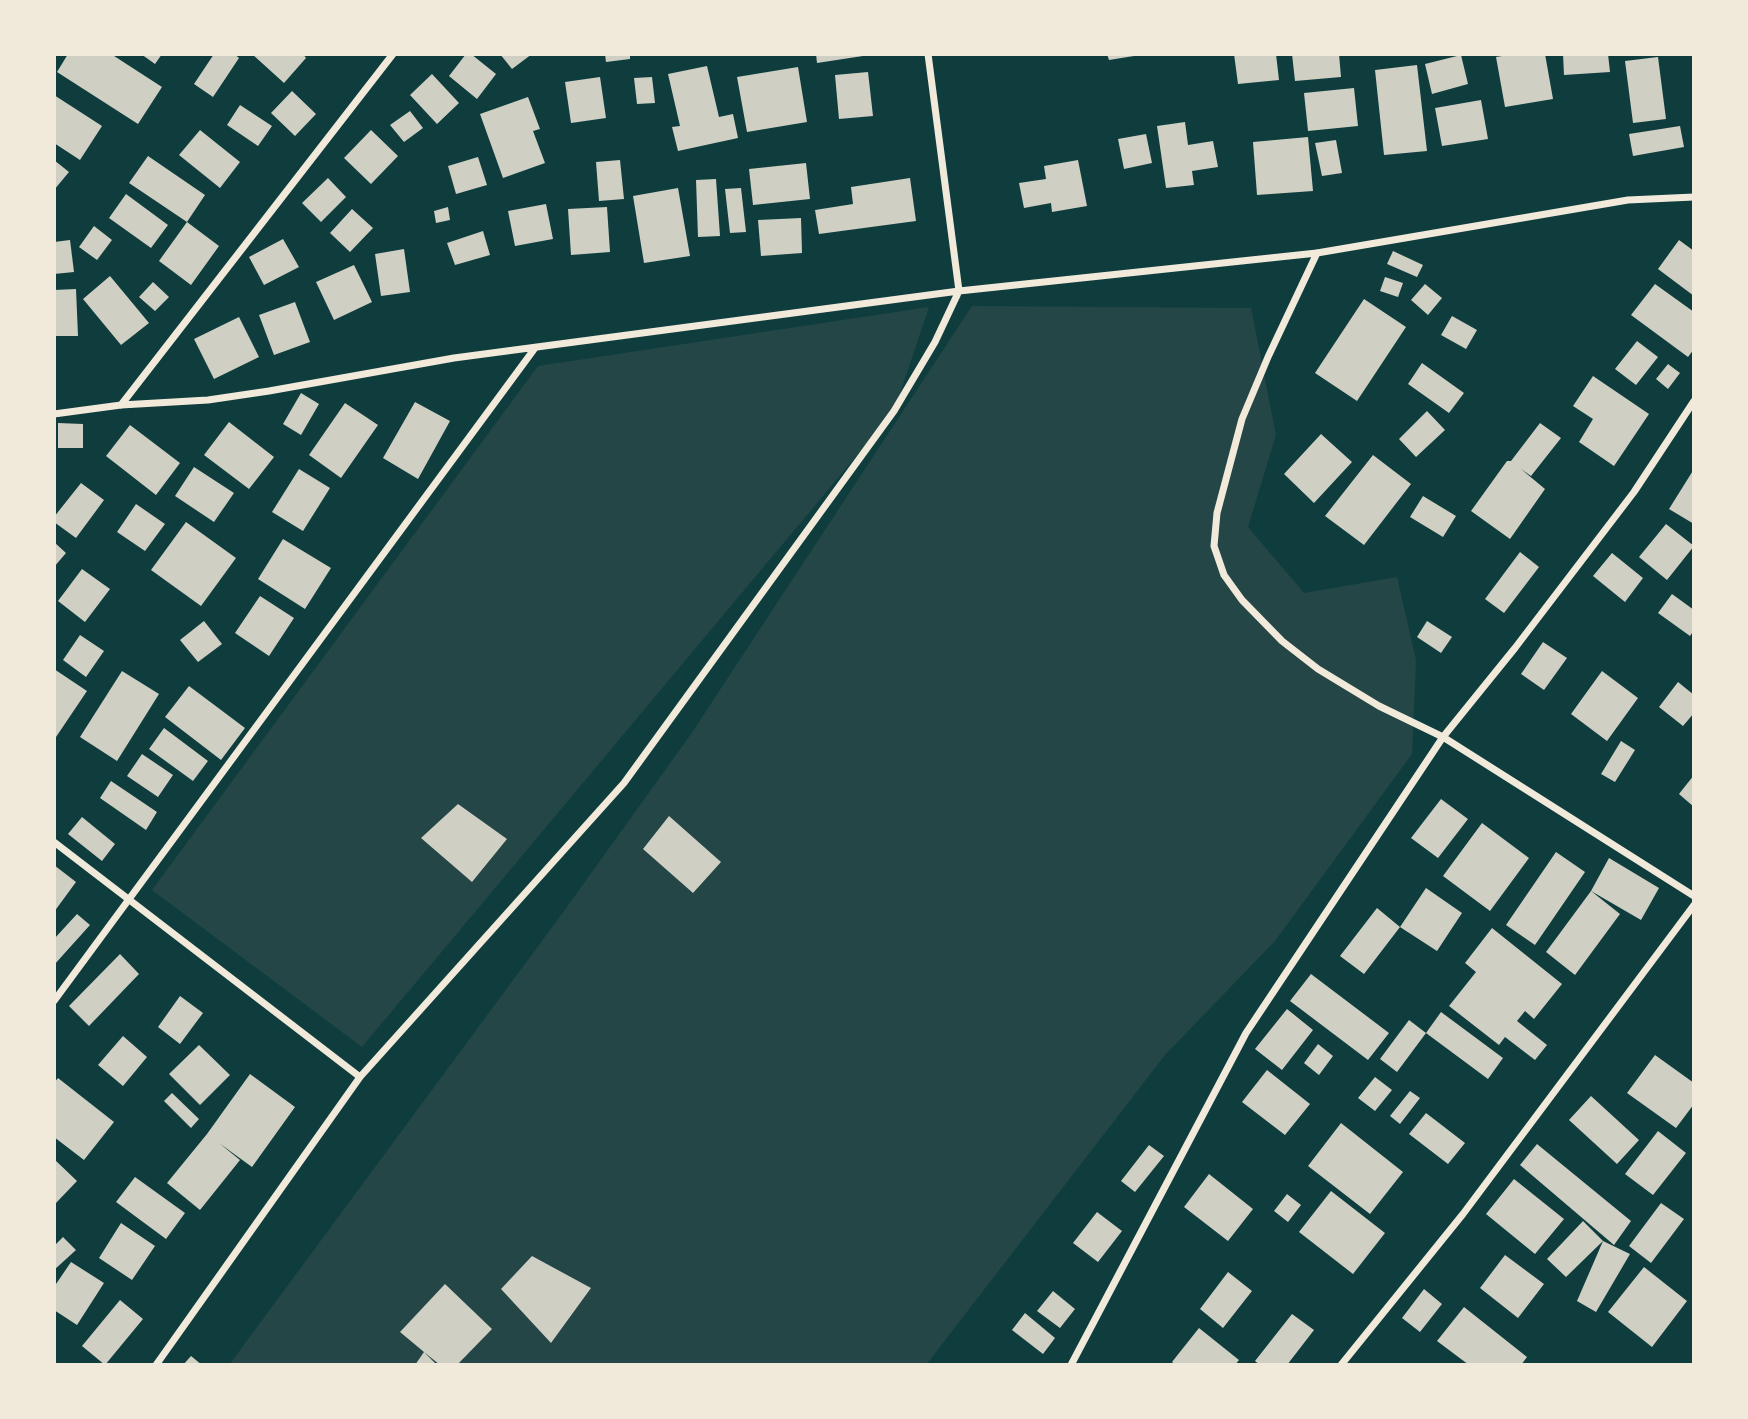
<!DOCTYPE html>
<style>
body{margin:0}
#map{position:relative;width:1748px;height:1419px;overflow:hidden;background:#0f3d3e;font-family:"Crimson Pro",serif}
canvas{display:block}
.frame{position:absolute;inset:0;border:56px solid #f1e9da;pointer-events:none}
</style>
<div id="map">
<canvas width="1748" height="1419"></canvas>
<div class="frame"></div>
</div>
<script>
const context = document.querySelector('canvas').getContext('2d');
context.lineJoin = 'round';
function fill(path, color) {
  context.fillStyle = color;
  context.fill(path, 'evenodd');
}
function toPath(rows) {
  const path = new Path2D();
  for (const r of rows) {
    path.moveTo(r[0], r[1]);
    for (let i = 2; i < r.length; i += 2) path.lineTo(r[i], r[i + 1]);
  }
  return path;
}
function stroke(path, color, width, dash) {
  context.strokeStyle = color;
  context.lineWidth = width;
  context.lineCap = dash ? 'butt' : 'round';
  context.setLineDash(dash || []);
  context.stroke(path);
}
fill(toPath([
 [972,306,1251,308,1276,435,1248,527,1304,593,1397,577,1416,660,1412,754,1275,941,1165,1055,926,1365,229,1365,564,911,691,734],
 [929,307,894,411,362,1047,152,890,538,366]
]), '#244646');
fill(toPath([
 [68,54,111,54,162,87,138,124,57,72],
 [141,54,162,54,155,64],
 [214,54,234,54,239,58,213,97,194,84],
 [252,54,303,54,306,58,284,83],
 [466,54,471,54,496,74,477,99,449,76],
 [500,54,532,54,512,69],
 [605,54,630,54,630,59,606,62],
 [816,54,863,54,863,56,817,63],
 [1107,54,1134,54,1134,56,1109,60],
 [1234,54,1276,54,1279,80,1238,84],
 [1292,54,1339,54,1341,77,1295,81],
 [1514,54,1545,54,1553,99,1505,107,1496,57],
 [1563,54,1608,54,1610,72,1564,75],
 [1461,55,1468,84,1432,94,1425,64],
 [1658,57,1666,119,1633,123,1625,61],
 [1417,65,1427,151,1384,155,1375,70],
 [707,66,719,117,733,114,738,138,678,151,672,127,680,126,668,74],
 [798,67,807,122,747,132,737,77],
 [868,72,873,116,839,119,835,75],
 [432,74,459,103,437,124,410,95],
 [600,77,606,118,571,123,565,82],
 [652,77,655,103,637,104,634,78],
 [1354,88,1358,126,1308,131,1304,93],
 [292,91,316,114,295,136,271,113],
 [54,95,102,126,80,160,54,143],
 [528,97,540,129,533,131,545,163,503,178,480,114],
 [1481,100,1488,139,1442,146,1435,108],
 [240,105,272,126,258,146,227,125],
 [410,111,423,128,404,142,390,125],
 [1185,122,1188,145,1213,141,1218,167,1192,171,1194,185,1166,188,1157,126],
 [1680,126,1684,147,1633,156,1629,134],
 [200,130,240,162,220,188,179,155],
 [371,130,398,156,371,184,344,158],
 [1146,134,1152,163,1124,169,1118,139],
 [1308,137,1313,191,1257,195,1253,142],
 [1336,140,1342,173,1322,176,1315,143],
 [148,156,205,195,187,222,129,183],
 [478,157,487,185,456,194,448,166],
 [54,160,69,172,54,190],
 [620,160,624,199,599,201,596,162],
 [1078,160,1087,206,1052,212,1051,203,1024,208,1019,183,1046,179,1044,166],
 [806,163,810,199,753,205,749,169],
 [328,178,346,197,321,222,302,203],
 [910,178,916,221,819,234,815,210,853,204,851,187],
 [716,179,720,236,698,237,696,180],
 [678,188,690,256,644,263,633,196],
 [741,188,746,232,730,233,725,189],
 [126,194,168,225,151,248,109,218],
 [546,204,553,239,515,246,508,211],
 [448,207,450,220,436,223,434,211],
 [607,207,610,252,571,255,568,209],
 [352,209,373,228,350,252,330,233],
 [801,218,802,253,761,256,758,220],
 [187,222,219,246,191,285,159,261],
 [94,226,112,240,97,260,79,247],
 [483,231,490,255,455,265,447,243],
 [283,239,299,267,264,285,249,257],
 [70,240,74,272,54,274,54,242],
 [1679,240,1694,251,1694,296,1658,269],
 [404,249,410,292,381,296,375,254],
 [1393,251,1423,265,1417,277,1387,264],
 [354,265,372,302,334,320,316,282],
 [110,276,149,323,121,345,83,299],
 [1385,277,1403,283,1398,297,1380,291],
 [153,282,169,297,155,311,139,297],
 [1425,284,1442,298,1428,315,1411,300],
 [1655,284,1694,312,1694,349,1688,357,1631,315],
 [76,289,78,336,54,336,54,290],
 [1364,299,1406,327,1357,401,1315,373],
 [295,302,310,342,274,355,259,315],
 [1452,316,1477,330,1466,349,1441,335],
 [239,317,259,357,214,379,194,339],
 [1637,341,1658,357,1636,385,1615,369],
 [1422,363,1464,393,1449,413,1408,384],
 [1668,364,1680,373,1668,389,1656,379],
 [1593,376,1649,414,1614,466,1579,442,1593,419,1573,406],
 [301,393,319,404,301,435,283,424],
 [415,402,450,421,418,479,383,458],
 [345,403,378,425,341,478,309,455],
 [1427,411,1445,430,1416,457,1399,439],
 [229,422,274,457,249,489,204,455],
 [58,423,83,424,83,448,58,448],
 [1540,423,1561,438,1531,476,1521,469,1545,489,1510,539,1471,511,1507,461,1511,461],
 [130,425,180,463,156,495,106,456],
 [1321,434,1352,462,1314,503,1284,474],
 [1373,455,1411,484,1364,545,1325,516],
 [194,467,234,493,214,522,175,496],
 [299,469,330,488,303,531,272,512],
 [1694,469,1694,524,1669,509],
 [81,483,104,500,76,538,54,522,54,517],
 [1423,496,1456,516,1443,537,1410,517],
 [136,504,165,524,145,551,117,532],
 [186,522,236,558,201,606,151,570],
 [1666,524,1694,546,1667,580,1639,557],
 [283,539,331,568,305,609,258,579],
 [54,542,66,553,54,567],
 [1520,552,1539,567,1504,613,1485,599],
 [1612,553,1643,578,1625,602,1593,576],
 [82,569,110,589,85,622,58,601],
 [1672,594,1694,610,1694,630,1690,636,1658,613],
 [260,596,294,618,269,656,235,633],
 [204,621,222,644,198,662,180,640],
 [1427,621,1452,637,1441,653,1417,637],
 [80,635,104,651,86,677,63,660],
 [1543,642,1567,658,1544,690,1521,674],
 [54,669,87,691,54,740],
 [122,671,159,694,117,761,80,737],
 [1602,671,1638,698,1607,741,1571,714],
 [1678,682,1694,695,1694,713,1683,726,1659,707],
 [189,686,245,728,221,760,165,717],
 [164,728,208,761,193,781,149,749],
 [1621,741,1635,750,1615,782,1601,774],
 [142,754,173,775,158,797,127,776],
 [1694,775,1694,807,1679,794],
 [111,781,157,812,146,830,100,798],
 [1441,799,1468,819,1438,858,1411,838],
 [458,804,507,839,472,882,421,838],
 [669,816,721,862,693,893,643,849],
 [82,817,115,844,102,861,68,834],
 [1482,823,1529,858,1490,911,1443,876],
 [1556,852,1585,872,1535,945,1506,925],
 [1609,858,1659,888,1641,920,1591,891,1620,914,1575,975,1546,952,1591,891],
 [54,865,76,882,54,912],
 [1426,888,1462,913,1437,951,1400,927],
 [1377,908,1400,927,1364,974,1340,956],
 [77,914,90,925,54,965,54,939],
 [1492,928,1562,984,1534,1019,1525,1011,1517,1021,1547,1045,1535,1060,1505,1037,1499,1045,1449,1006,1476,972,1465,963],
 [120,954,139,974,89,1026,69,1006],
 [1311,974,1389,1033,1368,1060,1290,1001],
 [180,996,203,1013,180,1044,158,1027],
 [1287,1009,1313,1030,1282,1070,1255,1049],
 [1441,1012,1503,1058,1488,1079,1426,1033],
 [1409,1020,1426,1033,1397,1072,1380,1059],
 [123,1036,147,1057,123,1086,98,1065],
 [1318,1044,1333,1056,1319,1075,1304,1063],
 [199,1045,230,1075,200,1105,169,1074],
 [1655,1055,1694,1083,1694,1104,1676,1128,1627,1093],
 [1267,1070,1310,1104,1285,1135,1242,1102],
 [250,1074,295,1107,252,1167,219,1143,240,1160,200,1210,167,1183,207,1134],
 [1375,1077,1392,1090,1375,1111,1358,1098],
 [58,1078,114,1122,84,1160,54,1137,54,1083],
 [1410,1091,1420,1098,1400,1124,1390,1116],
 [172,1093,199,1119,191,1128,164,1101],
 [1591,1096,1639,1140,1617,1164,1569,1120],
 [1426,1113,1465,1143,1448,1164,1409,1134],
 [1341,1123,1403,1172,1370,1214,1308,1166],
 [1658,1131,1686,1153,1653,1195,1625,1174],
 [1537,1144,1631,1221,1614,1245,1520,1165],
 [1149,1145,1164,1156,1135,1192,1121,1181],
 [54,1159,77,1181,56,1203,54,1201],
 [1209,1174,1253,1209,1228,1241,1184,1207],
 [135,1177,185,1213,166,1239,116,1202],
 [1514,1179,1564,1219,1535,1254,1486,1214],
 [1331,1191,1385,1233,1353,1274,1299,1232],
 [1287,1194,1301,1205,1288,1222,1274,1211],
 [1661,1203,1684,1219,1651,1263,1629,1246],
 [1097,1212,1122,1231,1098,1262,1073,1243],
 [1583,1221,1603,1241,1630,1254,1596,1312,1577,1301,1603,1241,1566,1277,1547,1259],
 [121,1223,155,1246,132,1280,99,1258],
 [63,1237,76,1250,54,1270,54,1246],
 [1505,1255,1544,1284,1518,1318,1480,1288],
 [532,1256,591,1288,551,1343,501,1289],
 [71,1262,104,1283,77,1325,54,1310,54,1287],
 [1644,1267,1687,1301,1652,1347,1608,1312],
 [1228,1272,1252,1291,1223,1328,1200,1309],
 [445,1284,492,1329,457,1365,440,1365,424,1352,437,1365,415,1365,424,1352,400,1332],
 [1424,1289,1442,1304,1420,1332,1402,1318],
 [1053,1291,1075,1309,1060,1328,1037,1311],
 [120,1300,143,1319,105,1365,82,1346],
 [1464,1307,1527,1357,1521,1365,1469,1365,1437,1341],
 [1025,1313,1055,1338,1043,1354,1012,1330],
 [1292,1314,1314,1330,1287,1365,1260,1365,1255,1361],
 [1199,1328,1239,1360,1235,1365,1176,1365,1172,1362],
 [191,1356,202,1365,183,1365]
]), '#cfcfc3');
stroke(toPath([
 [928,54,959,291],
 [1317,253,1268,357,1242,419,1217,513,1214,546,1224,575,1242,600,1282,641,1318,669,1379,706,1443,737,1694,896],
 [121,405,393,54],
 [54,414,121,405,208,400,269,391,454,358,959,291,1317,253,1628,200,1694,197],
 [54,842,360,1077],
 [54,1001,535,348],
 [156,1365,360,1077,624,783,894,411,935,342,959,291],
 [1071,1365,1246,1033,1443,737,1515,648,1634,492,1694,401],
 [1341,1365,1463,1214,1694,905]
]), '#f1e9da', 7);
</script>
